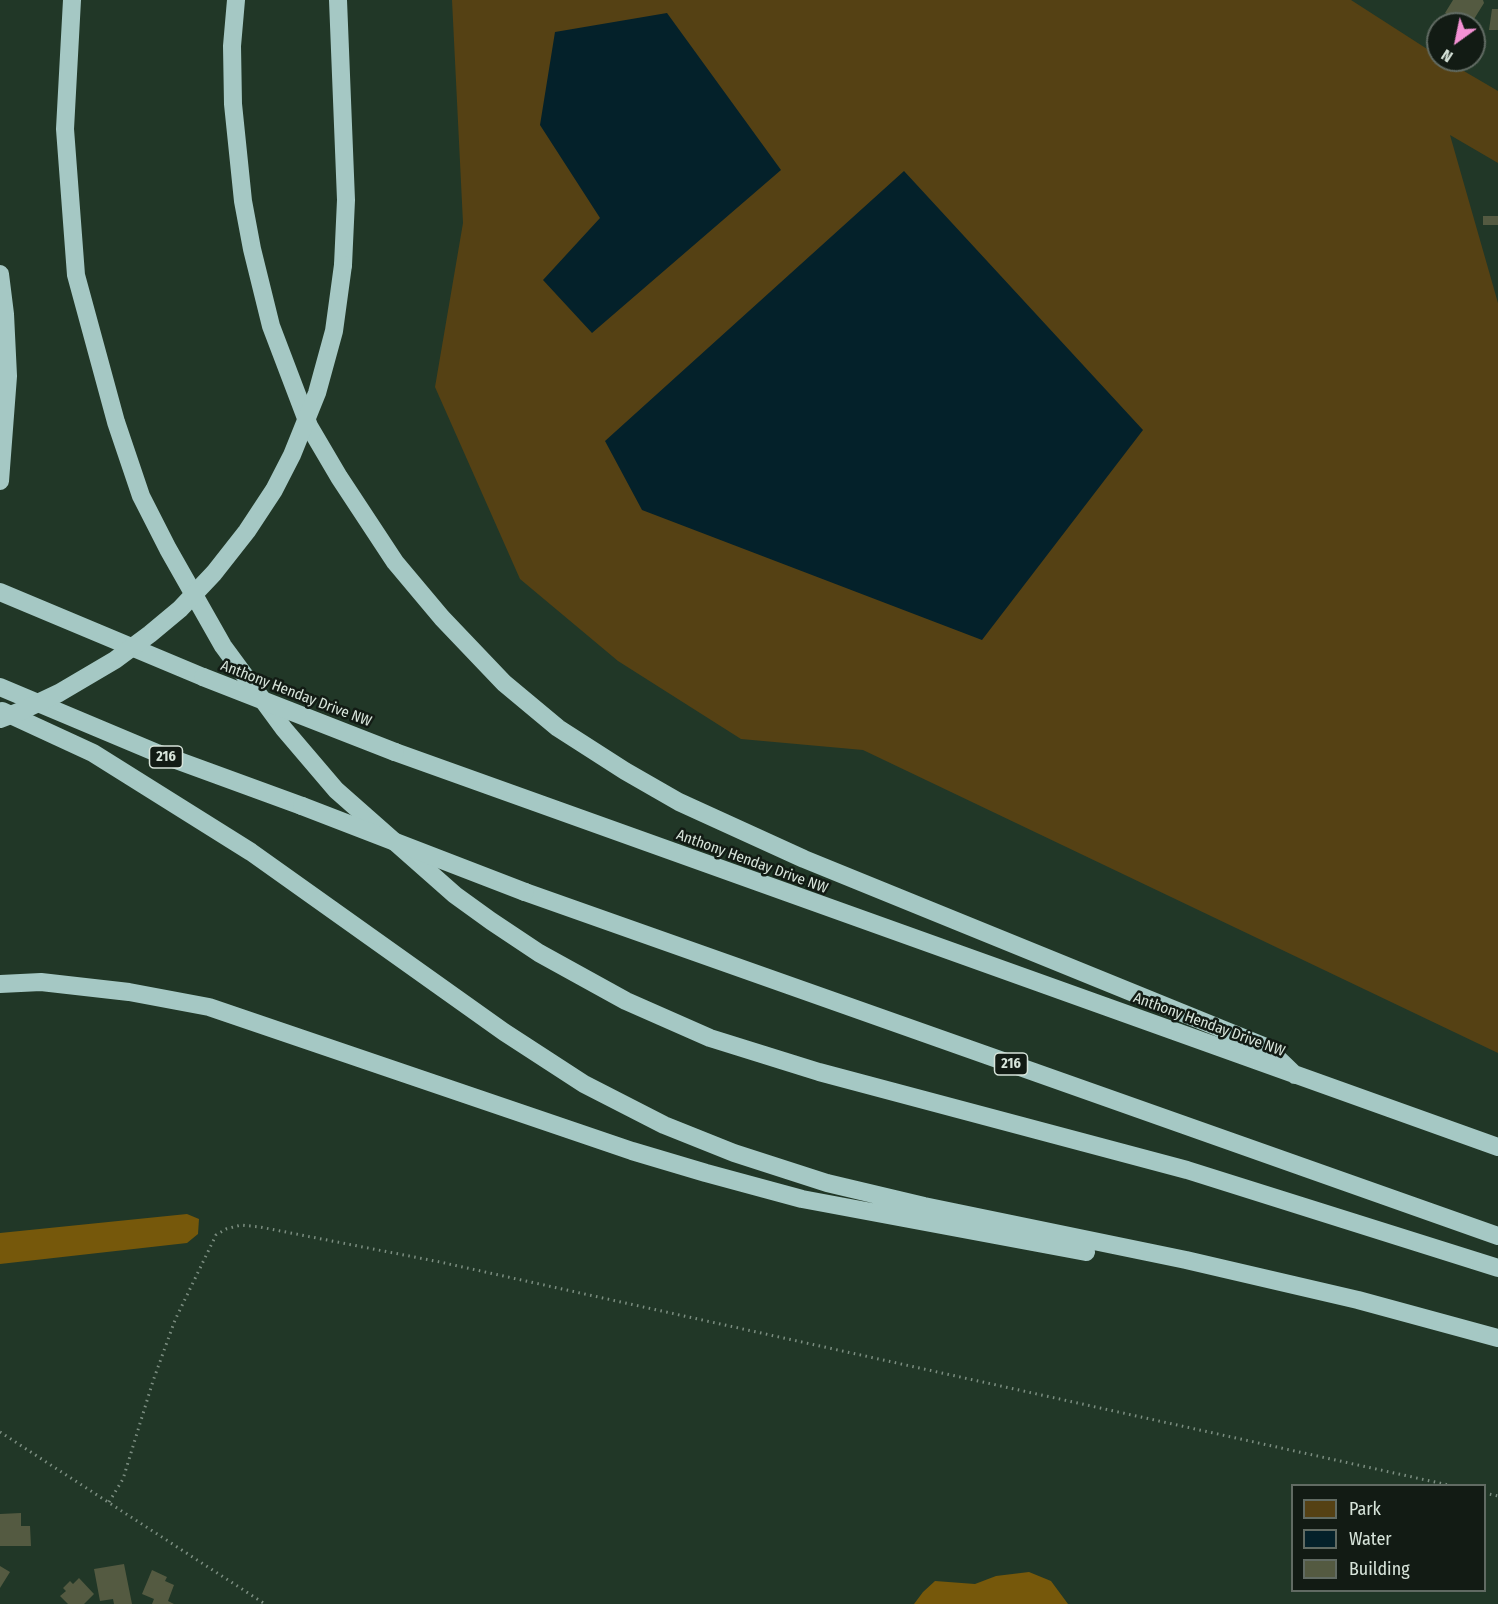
<!DOCTYPE html>
<style>
body{margin:0}
#map{position:relative;width:1498px;height:1604px;overflow:hidden;background:#213727;font-family:"Fira Sans Condensed",sans-serif}
canvas{display:block}
.legend{position:absolute;left:1291px;top:1484px;width:195px;height:108px;box-sizing:border-box;background:#121b14;border:2px solid #616b63;margin:0;padding:8px 10px;list-style:none;font-size:18px;color:#d7e4da}
.legend li{display:flex;align-items:center;gap:12px;height:30px}
.legend b{width:30px;border:2px solid #616b63}
.north{position:absolute;left:1426px;top:12px;width:60px;height:60px;box-sizing:border-box;background:#121b14;border:2px solid #616b63;border-radius:50%;rotate:213deg;font-size:16px;font-weight:700;line-height:24px;text-align:center;color:#d7e4da}
.north::after{content:'';display:block;margin:auto;width:21px;height:27px;background:#f491d4;clip-path:polygon(50% 0,100% 100%,50% 72%,0 100%)}
</style>
<div id="map">
<canvas width="1498" height="1604"></canvas>
<ul class="legend">
<li><b style="height:16px;background:#554114"></b>Park</li>
<li><b style="height:16px;background:#04212a"></b>Water</li>
<li><b style="height:16px;background:#545a41"></b>Building</li>
</ul>
<div class="north">N</div>
</div>
<script>
const context = document.querySelector('canvas').getContext('2d');
context.lineJoin = 'round';
function fill(path, color) {
  context.fillStyle = color;
  context.fill(path, 'evenodd');
}
function toPath(rows) {
  const path = new Path2D();
  for (const r of rows) {
    path.moveTo(r[0], r[1]);
    for (let i = 2; i < r.length; i += 2) path.lineTo(r[i], r[i + 1]);
  }
  return path;
}
function stroke(path, color, width, dash) {
  context.strokeStyle = color;
  context.lineWidth = width;
  context.lineCap = dash ? 'butt' : 'round';
  context.setLineDash(dash || []);
  context.stroke(path);
}
function write(font, color, halo, rows, align = 'center') {
  context.font = font + ' "Fira Sans Condensed",sans-serif';
  context.lineWidth = 5;
  context.setLineDash([]);
  context.textBaseline = 'middle';
  context.strokeStyle = halo;
  context.fillStyle = color;
  for (const [text, x, y, turn = 0] of rows) {
    context.save();
    context.translate(x, y);
    context.rotate((+turn || 0) * Math.PI / 180);
    context.textAlign = isNaN(turn) ? turn : align;
    if (halo) context.strokeText(text, 0, 0);
    context.fillText(text, 0, 0);
    context.restore();
  }
}
fill(toPath([
 [452,0,1351,0,1438,56,1438,60,1445,60,1498,91,1498,163,1450,135,1498,303,1498,1053,863,750,741,739,618,661,520,579,435,387,463,223]
]), '#554114');
fill(toPath([
 [187,1214,199,1219,198,1234,187,1243,0,1264,0,1233],
 [1029,1572,1051,1581,1068,1604,914,1604,923,1592,935,1581,975,1584,996,1576]
]), '#76580b');
fill(toPath([
 [667,13,781,170,592,333,543,280,600,218,540,125,555,32],
 [904,171,1143,430,982,640,642,510,605,441]
]), '#04212a');
fill(toPath([
 [1453,0,1483,0,1484,3,1471,24,1463,24,1445,13],
 [1492,9,1498,9,1498,30,1489,30],
 [1483,216,1498,216,1498,225,1483,225],
 [21,1513,21,1526,30,1526,31,1546,0,1546,0,1514],
 [124,1564,132,1604,114,1604,113,1599,100,1601,94,1569],
 [0,1566,10,1572,0,1588],
 [152,1570,167,1577,165,1581,174,1585,168,1601,174,1604,152,1604,154,1599,142,1594],
 [79,1578,94,1594,84,1604,68,1604,60,1596,66,1591,63,1588,70,1581,73,1584]
]), '#545a41');
stroke(toPath([
 [0,1432,265,1604],
 [1484,1493,1498,1496],
 [109,1502,123,1479,153,1381,175,1320,216,1235,226,1229,241,1225,260,1227,440,1262,1453,1486]
]), '#7c8e81', 3, [1.5, 4.5]);
stroke(toPath([
 [72,0,65,129,76,275,116,422,141,496,168,549,223,646,284,729,336,790,455,895,491,921,539,953,626,1001,710,1038,819,1072,1187,1170,1498,1268],
 [236,0,232,46,233,104,243,201,252,249,271,326,309,426,339,477,395,562,442,618,504,683,558,728,625,771,679,802,804,859,1266,1047,1295,1075],
 [338,0,346,200,343,265],
 [0,274,5,314,8,376,0,481],
 [0,592,203,677],
 [0,687,157,753,302,806],
 [2,711,93,753,251,852,504,1032,584,1084,664,1125,734,1153,827,1183,924,1206,1186,1260,1358,1300,1498,1338],
 [395,752,1498,1147],
 [525,892,1498,1236],
 [0,984,41,982,129,992,209,1007,632,1151,706,1173,802,1199,1086,1252]
]), '#a5c8c4', 18);
stroke(toPath([
 [203,677,395,752],
 [0,719,21,711,59,693,115,660,150,634,180,609,214,573,247,531,274,490,292,455,317,393,334,331,343,265],
 [302,806,525,892]
]), '#a5c8c4', 18);
for (const [x, y, w] of [
 [166,757,33],
 [1011,1064,33]
]) {
  const box = new Path2D();
  box.roundRect(x - w / 2, y - 11, w, 22, 4.5);
  context.fillStyle = '#121b14';
  context.fill(box);
  stroke(box, '#d7e4da', 1.5);
}
write('bold 14px', '#d7e4da', null, [
 ["216",166,757],
 ["216",1011,1064]
]);
write('15px', '#d7e4da', '#121b14', [
 ["Anthony Henday Drive NW",296,694,21],
 ["Anthony Henday Drive NW",752,862,20],
 ["Anthony Henday Drive NW",1209,1025,20]
]);
</script>
